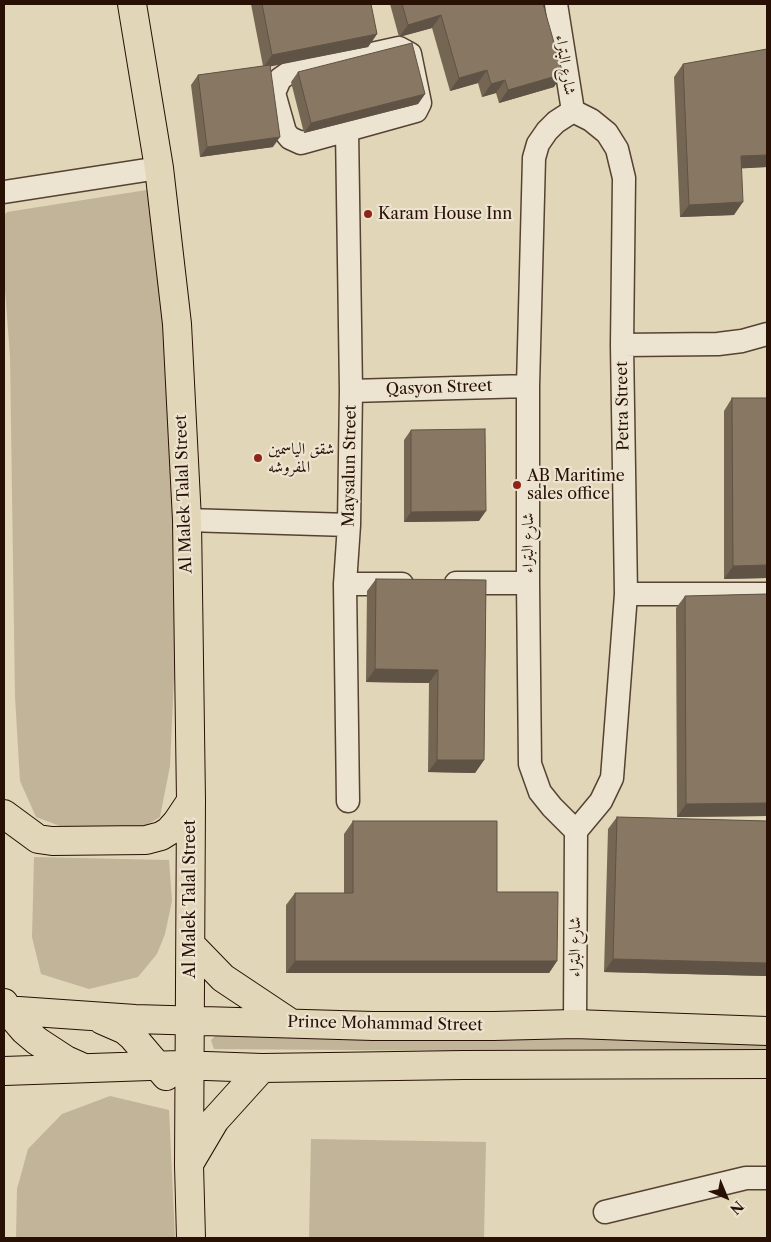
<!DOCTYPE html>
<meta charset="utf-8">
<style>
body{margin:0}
#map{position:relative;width:771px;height:1242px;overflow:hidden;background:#e1d6b7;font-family:"Libre Caslon Text",serif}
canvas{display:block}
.frame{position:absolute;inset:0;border:5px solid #281005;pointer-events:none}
.north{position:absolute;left:701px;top:1172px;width:50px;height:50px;-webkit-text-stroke:4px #ece4d0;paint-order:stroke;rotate:135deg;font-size:14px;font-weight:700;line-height:20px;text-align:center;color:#281005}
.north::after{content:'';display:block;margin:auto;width:18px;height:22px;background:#281005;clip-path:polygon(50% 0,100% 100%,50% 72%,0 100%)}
</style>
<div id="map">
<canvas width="771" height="1242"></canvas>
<div class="frame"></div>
<div class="north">N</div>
</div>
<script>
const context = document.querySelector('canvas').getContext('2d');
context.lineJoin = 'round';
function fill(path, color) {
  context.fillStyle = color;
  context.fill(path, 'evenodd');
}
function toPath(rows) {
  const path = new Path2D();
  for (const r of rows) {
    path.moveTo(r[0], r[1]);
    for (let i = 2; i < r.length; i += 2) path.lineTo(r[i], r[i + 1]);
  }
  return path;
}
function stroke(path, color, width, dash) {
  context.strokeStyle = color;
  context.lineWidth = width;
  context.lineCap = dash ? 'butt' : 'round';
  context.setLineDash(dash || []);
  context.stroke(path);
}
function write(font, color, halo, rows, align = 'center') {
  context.font = font + ' "Libre Caslon Text",Amiri,serif';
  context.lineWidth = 4.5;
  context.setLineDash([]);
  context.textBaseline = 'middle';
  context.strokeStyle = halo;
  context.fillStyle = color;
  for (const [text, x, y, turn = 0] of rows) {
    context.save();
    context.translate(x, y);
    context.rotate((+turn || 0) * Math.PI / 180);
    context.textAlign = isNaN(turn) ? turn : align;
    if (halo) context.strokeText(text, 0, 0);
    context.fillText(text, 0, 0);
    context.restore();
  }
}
fill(toPath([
 [153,189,171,368,179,567,170,766,160,817,137,831,60,826,36,817,20,781,15,697,10,356,4,276,4,215,7,212],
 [34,857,169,860,172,901,165,934,157,954,138,977,89,989,41,974,32,937],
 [217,1034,767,1038,767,1053,214,1049,211,1040],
 [110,1096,169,1110,175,1238,16,1238,17,1189,28,1149,62,1114],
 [311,1139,486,1142,484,1238,309,1238]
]), '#c2b499');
const minor = toPath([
 [556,4,573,111],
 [399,48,410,54,420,103,416,111,301,143,290,138,285,132,274,93,280,79,290,72,399,48],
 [573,111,556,122,547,131,538,144,534,158,528,386,528,583,530,764,540,792,552,807,576,831,575,1024],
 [573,111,591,120,607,133,617,149,624,178,622,345,626,594,612,778,601,801,576,831],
 [347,130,351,391,349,525,345,584,348,801],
 [4,192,159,168],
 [622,345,718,344,742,341,767,334],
 [351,391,528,386],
 [187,520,349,525],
 [456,583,528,583],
 [345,584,402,584],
 [626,594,767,594],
 [605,1212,746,1178,767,1178]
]);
const major = toPath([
 [132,4,159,168,177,324,187,520,191,801,189,1165,191,1238],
 [4,814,38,839,52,841,146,840,161,836,169,831,177,822,191,801],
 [191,945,223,978,289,1022],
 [4,1003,7,1010,24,1030,37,1041,66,1060,84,1068],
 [4,1010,135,1019,373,1026,493,1026,575,1024,767,1031],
 [102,1020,125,1030,132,1036,166,1076],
 [4,1071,179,1065,262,1068,464,1065,767,1064],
 [189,1164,215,1120,262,1068]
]);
stroke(minor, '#564232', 25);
stroke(major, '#281005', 30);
stroke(minor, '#ece4d0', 22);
stroke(major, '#e1d6b7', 28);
fill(toPath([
 [251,4,371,4,377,34,368,47,270,66,273,147,200,157,191,85,198,75,263,66],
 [390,4,543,4,554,87,499,103,496,93,482,97,478,83,450,91,432,28,399,37],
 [767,49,767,167,742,168,734,215,680,217,674,77,683,64],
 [298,72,425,94,418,104,304,133,291,82],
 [732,398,767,398,767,578,724,579,724,411],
 [411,430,479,521,404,522,404,440],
 [376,579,486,580,484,760,475,773,428,772,429,683,366,682,367,591],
 [767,594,767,816,677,817,676,608,685,596],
 [617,817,767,821,767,976,604,972,608,829],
 [353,821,497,892,557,961,549,973,286,973,286,905,295,893,344,893,344,834]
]), '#756654');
fill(toPath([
 [441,15,432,28,399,37,408,25],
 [377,34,368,47,263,68,272,55],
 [487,70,478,83,450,91,459,78],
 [563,74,554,87,499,103,508,90],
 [505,80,496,93,482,97,491,84],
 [425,94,418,104,304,133,311,123],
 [280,137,273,147,200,157,207,147],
 [767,155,767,167,732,169,741,156],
 [743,202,734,215,680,217,689,205],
 [486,511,479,521,404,522,411,512],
 [767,565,767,578,724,579,733,566],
 [375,669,438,670,429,683,366,682],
 [437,760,484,760,475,773,428,772],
 [767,803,767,816,677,817,686,804],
 [613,959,767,963,767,976,604,972],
 [295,961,557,961,549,973,286,973]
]), '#5f5345');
const building = toPath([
 [262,4,371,4,377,34,272,55,262,4],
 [402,4,543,4,563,74,508,90,505,80,491,84,487,70,459,78,441,15,408,25,402,4],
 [412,43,425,94,311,123,298,72,412,43],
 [767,49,767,155,741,156,743,202,689,205,683,64,767,49],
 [270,65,280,137,207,147,198,75,270,65],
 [732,398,767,398,767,565,733,566,732,398],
 [485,429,486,511,411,512,411,430,485,429],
 [376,579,486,580,484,760,437,760,438,670,375,669,376,579],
 [767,594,767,803,686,804,685,596,767,594],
 [617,817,767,821,767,963,613,959,617,817],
 [353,821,497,821,497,892,558,892,557,961,295,961,295,893,353,893,353,821]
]);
fill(building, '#887762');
stroke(building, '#5f5345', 1);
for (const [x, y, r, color] of [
 [368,214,5,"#8f2418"],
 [258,458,5,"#8f2418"],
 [517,485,5,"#8f2418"]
]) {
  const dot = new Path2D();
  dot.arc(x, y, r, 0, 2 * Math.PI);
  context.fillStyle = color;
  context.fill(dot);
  stroke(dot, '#ece4d0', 2);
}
write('16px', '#281005', '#ece4d0', [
 ["شارع البتراء",565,65,81],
 ["Qasyon Street",439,388,-2],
 ["Petra Street",623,406,-91],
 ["Maysalun Street",350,466,-89],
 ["Al Malek Talal Street",184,494,-92],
 ["شارع البتراء",528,543,-90],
 ["Al Malek Talal Street",190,899,-90],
 ["شارع البتراء",575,947,-90],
 ["Prince Mohammad Street",385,1024,1]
]);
write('16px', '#281005', '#ece4d0', [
 ["Karam House Inn",378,214],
 ["شقق الياسمين",268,449],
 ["المفروشه",268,467],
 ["AB Maritime",527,476],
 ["sales office",527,494]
], 'left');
</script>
